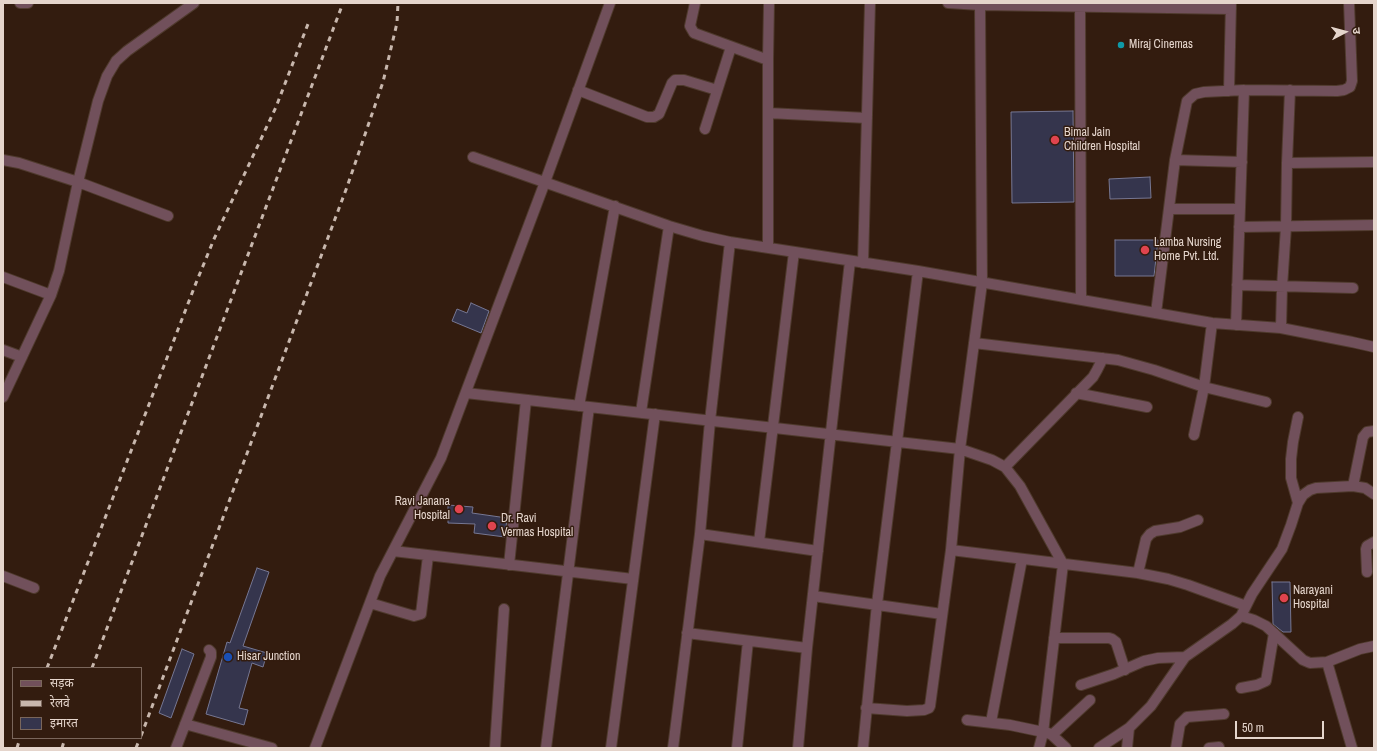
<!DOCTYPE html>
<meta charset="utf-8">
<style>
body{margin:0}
#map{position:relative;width:1377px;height:751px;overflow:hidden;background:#331c0f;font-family:"Archivo Narrow","Noto Sans Devanagari",sans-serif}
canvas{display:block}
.frame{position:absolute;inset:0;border:4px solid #e5d5cc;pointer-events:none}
.legend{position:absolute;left:12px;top:667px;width:130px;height:72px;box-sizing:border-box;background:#331c0f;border:1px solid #7a665b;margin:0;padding:5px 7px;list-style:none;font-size:12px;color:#e5d5cc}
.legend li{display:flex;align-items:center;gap:8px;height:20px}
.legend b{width:20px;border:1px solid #7a665b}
.north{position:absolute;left:1325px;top:12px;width:40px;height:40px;-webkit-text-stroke:3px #331c0f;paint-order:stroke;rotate:84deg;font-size:11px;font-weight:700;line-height:16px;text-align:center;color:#e5d5cc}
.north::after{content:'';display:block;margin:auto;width:14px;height:18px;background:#e5d5cc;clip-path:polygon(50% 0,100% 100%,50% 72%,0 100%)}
.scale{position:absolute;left:1235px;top:721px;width:89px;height:18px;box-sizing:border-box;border:2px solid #e5d5cc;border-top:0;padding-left:5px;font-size:12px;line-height:14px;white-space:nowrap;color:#e5d5cc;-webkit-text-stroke:3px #331c0f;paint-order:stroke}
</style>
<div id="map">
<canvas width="1377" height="751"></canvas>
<div class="frame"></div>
<ul class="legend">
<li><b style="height:5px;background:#71505b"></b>सड़क</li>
<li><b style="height:5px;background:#c8b7ad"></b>रेलवे</li>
<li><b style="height:11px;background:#35354d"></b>इमारत</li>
</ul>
<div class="north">उ</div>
<div class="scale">50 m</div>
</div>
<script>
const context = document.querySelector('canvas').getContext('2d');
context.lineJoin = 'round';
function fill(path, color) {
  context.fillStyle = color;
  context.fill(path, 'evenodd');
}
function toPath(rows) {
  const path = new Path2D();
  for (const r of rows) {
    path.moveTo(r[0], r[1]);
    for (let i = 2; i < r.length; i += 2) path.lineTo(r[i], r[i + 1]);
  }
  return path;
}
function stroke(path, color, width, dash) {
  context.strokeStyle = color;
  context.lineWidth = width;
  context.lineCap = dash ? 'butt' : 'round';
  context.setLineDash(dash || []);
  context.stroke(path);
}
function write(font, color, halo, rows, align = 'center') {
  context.font = font + ' "Archivo Narrow",sans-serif';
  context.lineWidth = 3;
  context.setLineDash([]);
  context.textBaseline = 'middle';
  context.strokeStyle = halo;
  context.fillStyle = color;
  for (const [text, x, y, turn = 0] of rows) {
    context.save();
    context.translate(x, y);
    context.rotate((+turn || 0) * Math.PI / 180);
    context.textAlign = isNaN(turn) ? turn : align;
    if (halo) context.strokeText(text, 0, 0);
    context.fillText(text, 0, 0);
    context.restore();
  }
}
const building = toPath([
 [1073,111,1074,202,1012,203,1011,112,1073,111],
 [1150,177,1151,198,1110,199,1109,179,1150,177],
 [1115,240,1158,240,1154,276,1115,276,1115,240],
 [471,303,489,311,481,333,452,321,457,309,467,313,471,303],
 [448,505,473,507,472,513,507,518,505,537,474,533,475,524,448,523,448,505],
 [257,568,269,572,243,646,267,653,263,667,252,663,239,708,248,710,244,725,206,714,227,642,230,643,257,568],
 [1272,582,1290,582,1291,632,1283,632,1273,624,1272,582],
 [182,649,194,654,171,718,159,713,182,649]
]);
fill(building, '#35354d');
stroke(building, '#767793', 1);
const street = toPath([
 [20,3,28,3],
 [695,3,690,26,694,33,768,60],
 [948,3,980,5,1231,9],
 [1080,3,1081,300],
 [578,90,647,117,654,117,659,114,672,83,675,80,684,80,717,90],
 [1229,91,1231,3],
 [768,113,867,118],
 [705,129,731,47],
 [473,157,669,226,703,236,730,242,918,271,1212,323,1281,328,1352,342,1374,347],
 [3,160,19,163,78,182,168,216],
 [1175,160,1242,162],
 [1287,163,1374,162],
 [1169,209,1240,209],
 [1239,227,1374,225],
 [768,248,768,60,769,3],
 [863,263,870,3],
 [3,277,51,295],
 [1237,285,1353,288],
 [1156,313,1175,160,1187,101,1195,94,1204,92,1244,90,1337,91,1344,90,1350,87,1352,81,1349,3],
 [1236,325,1244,90],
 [1281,328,1282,287,1286,227,1287,163,1290,90],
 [974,343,1118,360,1154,370,1204,387,1266,402],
 [3,350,22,357],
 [466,393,960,449,992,460,1005,467,1020,486,1063,564,1043,733,1039,748],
 [1076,393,1147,407],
 [3,397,51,295,59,271,78,182,98,101,107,76,116,61,127,51,194,3],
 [579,406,615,206],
 [641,412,669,226],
 [1298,417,1293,442,1291,459,1291,478,1298,503],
 [1194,435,1204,387,1212,323],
 [1005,467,1093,377,1097,370,1103,358],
 [1353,486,1363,437,1367,432,1374,431],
 [700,534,818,551],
 [759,542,794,252],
 [951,550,1138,573,1168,579,1188,585,1246,606],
 [393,551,633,579],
 [509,565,526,400],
 [1367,572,1366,549,1367,546,1374,542],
 [1138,573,1146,539,1150,534,1155,531,1180,527,1198,520],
 [3,576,34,588],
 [813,596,942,614],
 [370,603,414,616,421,614,428,556],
 [1241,616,1254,620,1266,626,1303,660,1310,663,1327,662,1360,649,1374,646],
 [687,633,807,648],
 [1054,638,1109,638,1112,639,1116,642,1125,670],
 [1327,662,1352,748],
 [1081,685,1114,674,1144,661,1158,658,1184,657],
 [1241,688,1257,685,1266,681,1274,633],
 [866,708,907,711,924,710,929,708,930,706,951,550,960,449,982,283,980,5],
 [967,720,1010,725,1048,733,1052,735,1066,748],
 [991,722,1022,559],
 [185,724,272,748],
 [1052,735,1090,700],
 [176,748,211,657,211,652,209,650],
 [315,748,380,576,441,458,545,182,610,3],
 [495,748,504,609],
 [546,748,589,407],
 [611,748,655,414],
 [673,748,700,534,710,421,730,242],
 [737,748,748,641],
 [798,748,807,648,850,261],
 [863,748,877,604,918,271],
 [1099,748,1129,728,1151,706,1185,657,1232,624,1241,616,1252,594,1282,549,1291,525,1298,503,1303,495,1310,490,1316,488,1353,486,1365,488,1374,494],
 [1127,748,1129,728],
 [1176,748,1180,724,1187,717,1224,714],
 [1209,748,1219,747]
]);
stroke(street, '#4f3a2d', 12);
stroke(street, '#71505b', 10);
stroke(toPath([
 [47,668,196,283,214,239,276,107,308,24],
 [92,668,343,3],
 [141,736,347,187,383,82,397,23,398,3],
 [17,748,20,738],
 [62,748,65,738],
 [136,748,140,738]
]), '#c8b7ad', 3, [5, 5]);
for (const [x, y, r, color] of [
 [1121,45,4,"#0f9aa8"],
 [1055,140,5,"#e0444e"],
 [1145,250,5,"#e0444e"],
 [459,509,5,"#e0444e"],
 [492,526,5,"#e0444e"],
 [1284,598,5,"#e0444e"],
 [228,657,5,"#1a4fb4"]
]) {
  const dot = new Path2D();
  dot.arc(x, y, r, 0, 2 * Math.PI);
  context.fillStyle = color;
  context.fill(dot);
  stroke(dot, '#331c0f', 1.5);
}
write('12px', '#e5d5cc', '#331c0f', [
 ["Miraj Cinemas",1129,45],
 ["Bimal Jain",1064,133],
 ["Children Hospital",1064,147],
 ["Lamba Nursing",1154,243],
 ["Home Pvt. Ltd.",1154,257],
 ["Ravi Janana",450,502,"right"],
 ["Hospital",450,516,"right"],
 ["Dr. Ravi",501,519],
 ["Vermas Hospital",501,533],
 ["Narayani",1293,591],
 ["Hospital",1293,605],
 ["Hisar Junction",237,657]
], 'left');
</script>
